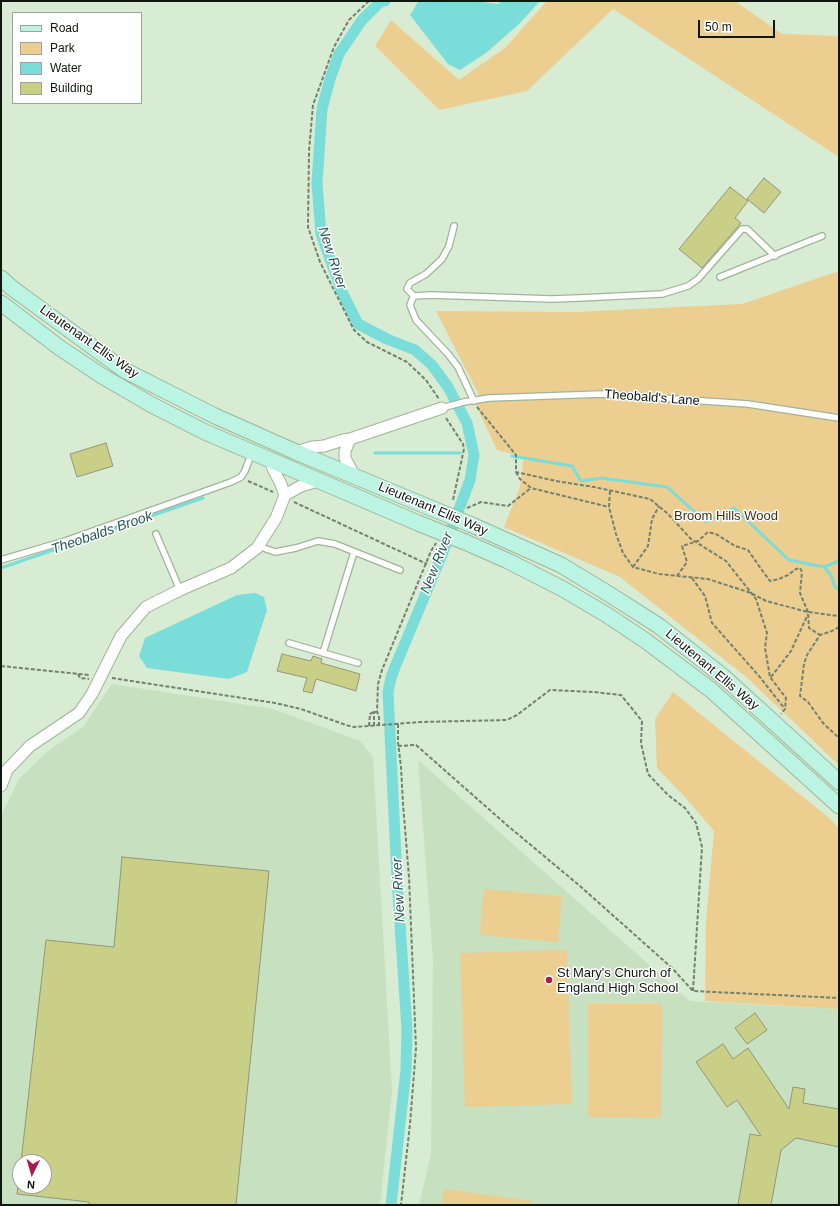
<!DOCTYPE html>
<style>
body{margin:0}
#map{position:relative;width:840px;height:1206px;overflow:hidden;background:#d7ecd2;font-family:Helvetica,sans-serif}
canvas{display:block}
.frame{position:absolute;inset:0;border:2px solid #10170e;pointer-events:none}
.legend{position:absolute;left:12px;top:12px;width:130px;height:92px;box-sizing:border-box;background:#fff;border:1px solid #9fa29f;margin:0;padding:5px 7px;list-style:none;font-size:12px;color:#10170e}
.legend li{display:flex;align-items:center;gap:8px;height:20px}
.legend b{width:20px;border:1px solid #9fa29f}
.north{position:absolute;left:12px;top:1154px;width:40px;height:40px;box-sizing:border-box;background:#fff;border:1px solid #9fa29f;border-radius:50%;rotate:185deg;font-size:11px;font-weight:700;line-height:16px;text-align:center;color:#10170e}
.north::after{content:'';display:block;margin:auto;width:14px;height:18px;background:#ab194f;clip-path:polygon(50% 0,100% 100%,50% 72%,0 100%)}
.scale{position:absolute;left:698px;top:20px;width:77px;height:18px;box-sizing:border-box;border:2px solid #10170e;border-top:0;padding-left:5px;font-size:12px;line-height:14px;white-space:nowrap;color:#10170e;-webkit-text-stroke:3px #fff;paint-order:stroke}
</style>
<div id="map">
<canvas width="840" height="1206"></canvas>
<div class="frame"></div>
<ul class="legend">
<li><b style="height:5px;background:#bbf4e3"></b>Road</li>
<li><b style="height:11px;background:#ebce90"></b>Park</li>
<li><b style="height:11px;background:#7addd9"></b>Water</li>
<li><b style="height:11px;background:#c9cf87"></b>Building</li>
</ul>
<div class="north">N</div>
<div class="scale">50 m</div>
</div>
<script>
const context = document.querySelector('canvas').getContext('2d');
context.lineJoin = 'round';
function fill(path, color) {
  context.fillStyle = color;
  context.fill(path, 'evenodd');
}
function toPath(rows) {
  const path = new Path2D();
  for (const r of rows) {
    path.moveTo(r[0], r[1]);
    for (let i = 2; i < r.length; i += 2) path.lineTo(r[i], r[i + 1]);
  }
  return path;
}
function stroke(path, color, width, dash) {
  context.strokeStyle = color;
  context.lineWidth = width;
  context.lineCap = dash ? 'butt' : 'round';
  context.setLineDash(dash || []);
  context.stroke(path);
}
function write(font, color, halo, rows, align = 'center') {
  context.font = font + ' Helvetica,sans-serif';
  context.lineWidth = 3;
  context.setLineDash([]);
  context.textBaseline = 'middle';
  context.strokeStyle = halo;
  context.fillStyle = color;
  for (const [text, x, y, turn = 0] of rows) {
    context.save();
    context.translate(x, y);
    context.rotate((+turn || 0) * Math.PI / 180);
    context.textAlign = isNaN(turn) ? turn : align;
    if (halo) context.strokeText(text, 0, 0);
    context.fillText(text, 0, 0);
    context.restore();
  }
}
fill(toPath([
 [112,684,273,709,360,741,373,757,392,1091,380,1205,1,1205,1,824,2,814,19,779,48,751,84,726],
 [20,1162,44,1162,44,1186,20,1186],
 [418,760,690,1001,839,1009,839,1205,419,1205,431,1155,433,959]
]), '#c7e0c0');
fill(toPath([
 [547,1,735,1,782,34,839,36,839,157,613,9,527,91,439,110,375,46,391,20,459,80,505,48],
 [839,271,839,765,745,676,620,577,504,527,520,487,524,457,497,450,474,401,480,397,436,311,576,312,742,304],
 [673,692,829,818,839,828,839,1009,705,1001,706,922,714,831,685,797,657,768,655,719],
 [484,889,562,896,558,942,480,935],
 [567,950,572,1104,465,1107,460,953],
 [588,1004,662,1004,661,1118,588,1117],
 [444,1189,532,1201,531,1205,442,1205]
]), '#ebce90');
fill(toPath([
 [433,1,475,1,498,4,502,1,540,1,519,24,486,53,460,70,448,64,410,15,418,2],
 [255,593,264,597,267,610,247,672,229,679,147,668,139,656,145,638,237,595]
]), '#7addd9');
stroke(toPath([
 [375,453,460,453],
 [512,456,572,466,581,481,601,478,667,487,706,522,734,508,789,560,824,567,831,575,835,587,839,589],
 [824,567,839,561],
 [1,568,203,498]
]), '#7addd9', 3);
stroke(toPath([
 [385,1,381,1,362,20,339,54,330,79,322,109,317,183,321,234,342,292,358,324,387,339,415,350,432,365,448,387,467,423,474,455,470,480,441,557,395,667,391,678,388,692,397,878,407,1030,406,1070,391,1205]
]), '#7addd9', 11);
const building = toPath([
 [764,178,781,192,764,213,747,199,764,178],
 [730,187,748,201,735,218,741,223,702,268,679,249,730,187],
 [106,443,113,466,77,477,70,454,106,443],
 [282,654,311,661,313,656,322,659,321,663,360,674,356,691,316,679,312,693,303,691,307,678,277,671,282,654],
 [122,857,269,871,236,1205,89,1205,89,1202,17,1194,18,1186,44,1186,44,1162,21,1162,46,940,114,947,122,857],
 [755,1013,767,1030,747,1044,735,1028,755,1013],
 [723,1044,733,1059,748,1048,789,1109,793,1087,805,1089,803,1103,839,1109,839,1147,796,1138,781,1150,771,1205,738,1205,750,1134,761,1136,737,1100,727,1107,696,1062,723,1044]
]);
fill(building, '#c9cf87');
stroke(building, '#939679', 1);
const service = toPath([
 [454,226,449,246,442,259,426,274,410,283,407,289,414,296,431,295,551,299,579,298,662,294,688,286,698,279,742,229,747,229,775,256],
 [720,277,822,236],
 [414,296,412,300,410,305,416,320,448,354,458,367,474,401],
 [442,408,464,402,489,398,602,394,748,404,839,418],
 [156,534,180,590],
 [258,546,275,552,296,548,318,541,335,544,400,570],
 [1,560,65,541,231,482,241,477,245,471,252,452],
 [289,643,358,663],
 [323,653,354,552]
]);
const minor = toPath([
 [350,439,345,451,345,458,354,475],
 [296,452,312,447,324,446,343,440,350,439,442,408],
 [271,461,273,469,280,482,285,495],
 [1,786,7,770,30,746,79,713,92,694,121,636,146,607,180,590,231,568,257,548,276,518,285,495,301,486,318,481]
]);
const secondary = toPath([
 [1,278,12,288,124,370,215,416,296,452,426,506],
 [1,303,60,348,102,376,152,405,205,432,418,523],
 [472,525,561,565,612,596,659,626,725,678,839,782],
 [465,542,508,561,563,589,607,615,646,641,711,690,839,806]
]);
stroke(service, '#a0b49a', 8);
stroke(minor, '#a0b49a', 13);
stroke(secondary, '#a0b49a', 17);
stroke(toPath([
 [369,1,349,20,334,47,313,105,309,151,308,227,320,262,354,330,367,342,407,362,426,380,439,399],
 [477,407,516,455,516,472,556,481,594,487,650,499,668,514,691,539,726,561,756,599,767,633,765,648,770,677,786,698,785,709,781,714],
 [446,418,463,444,464,449,453,500],
 [516,472,520,479,531,488,609,507],
 [248,481,273,492],
 [610,491,609,507,616,534,623,553,633,567,659,574,708,579,751,593,766,601,808,612,839,616],
 [294,502,427,564],
 [467,508,481,502,508,506,531,488],
 [633,567,648,546,652,519,659,506],
 [677,576,687,562,682,546,698,541,708,532,716,534,735,546,748,550,759,566,770,581,779,579,788,575,796,569,800,568,802,572,800,593,808,612,809,628,820,635],
 [692,578,705,596,712,623,759,676,785,709],
 [839,627,832,631,820,635,807,655,804,664,800,696,808,702,823,723,839,738],
 [1,666,89,675],
 [78,674,80,678,89,679],
 [771,677,791,651,808,614],
 [112,678,275,703,301,709,346,725,354,727,421,722,507,720,517,715,550,690,594,692,621,695,642,721,641,743,648,774,668,795,685,808,696,823,702,847,693,991],
 [398,724,398,742,401,767,403,804,409,877,416,1048,410,1124,401,1205],
 [369,726,370,714,374,712],
 [374,726,374,712,377,712],
 [379,726,379,716,377,712,378,684,382,670,431,551,436,543],
 [398,746,416,745,508,826,580,886,672,968,693,991,839,998]
]), '#73816f', 2, [4, 2]);
stroke(service, '#fff', 5.5);
stroke(minor, '#fff', 11);
stroke(secondary, '#bbf4e3', 15);
const secondaryBridge = toPath([
 [426,506,472,525],
 [418,523,465,542]
]);
stroke(secondaryBridge, '#a0b49a', 17, []);
stroke(secondaryBridge, '#bbf4e3', 15);
for (const [x, y, r, color] of [
 [549,980,4,"#ab194f"]
]) {
  const dot = new Path2D();
  dot.arc(x, y, r, 0, 2 * Math.PI);
  context.fillStyle = color;
  context.fill(dot);
  stroke(dot, '#fff', 1.5);
}
write('13px', '#10170e', '#fff', [
 ["Lieutenant Ellis Way",89,342,35],
 ["Theobald's Lane",652,398,4],
 ["Lieutenant Ellis Way",433,509,23],
 ["Lieutenant Ellis Way",712,670,40]
]);
write('13px', '#3e3112', '#fff', [
 ["Broom Hills Wood",726,516]
]);
write('13px', '#10170e', '#fff', [
 ["St Mary's Church of",557,973],
 ["England High School",557,988]
], 'left');
write('italic 14px', '#295654', '#fff', [
 ["New River",332,258,72],
 ["Theobalds Brook",102,533,-19],
 ["New River",437,563,-68],
 ["New River",399,890,-93]
]);
</script>
